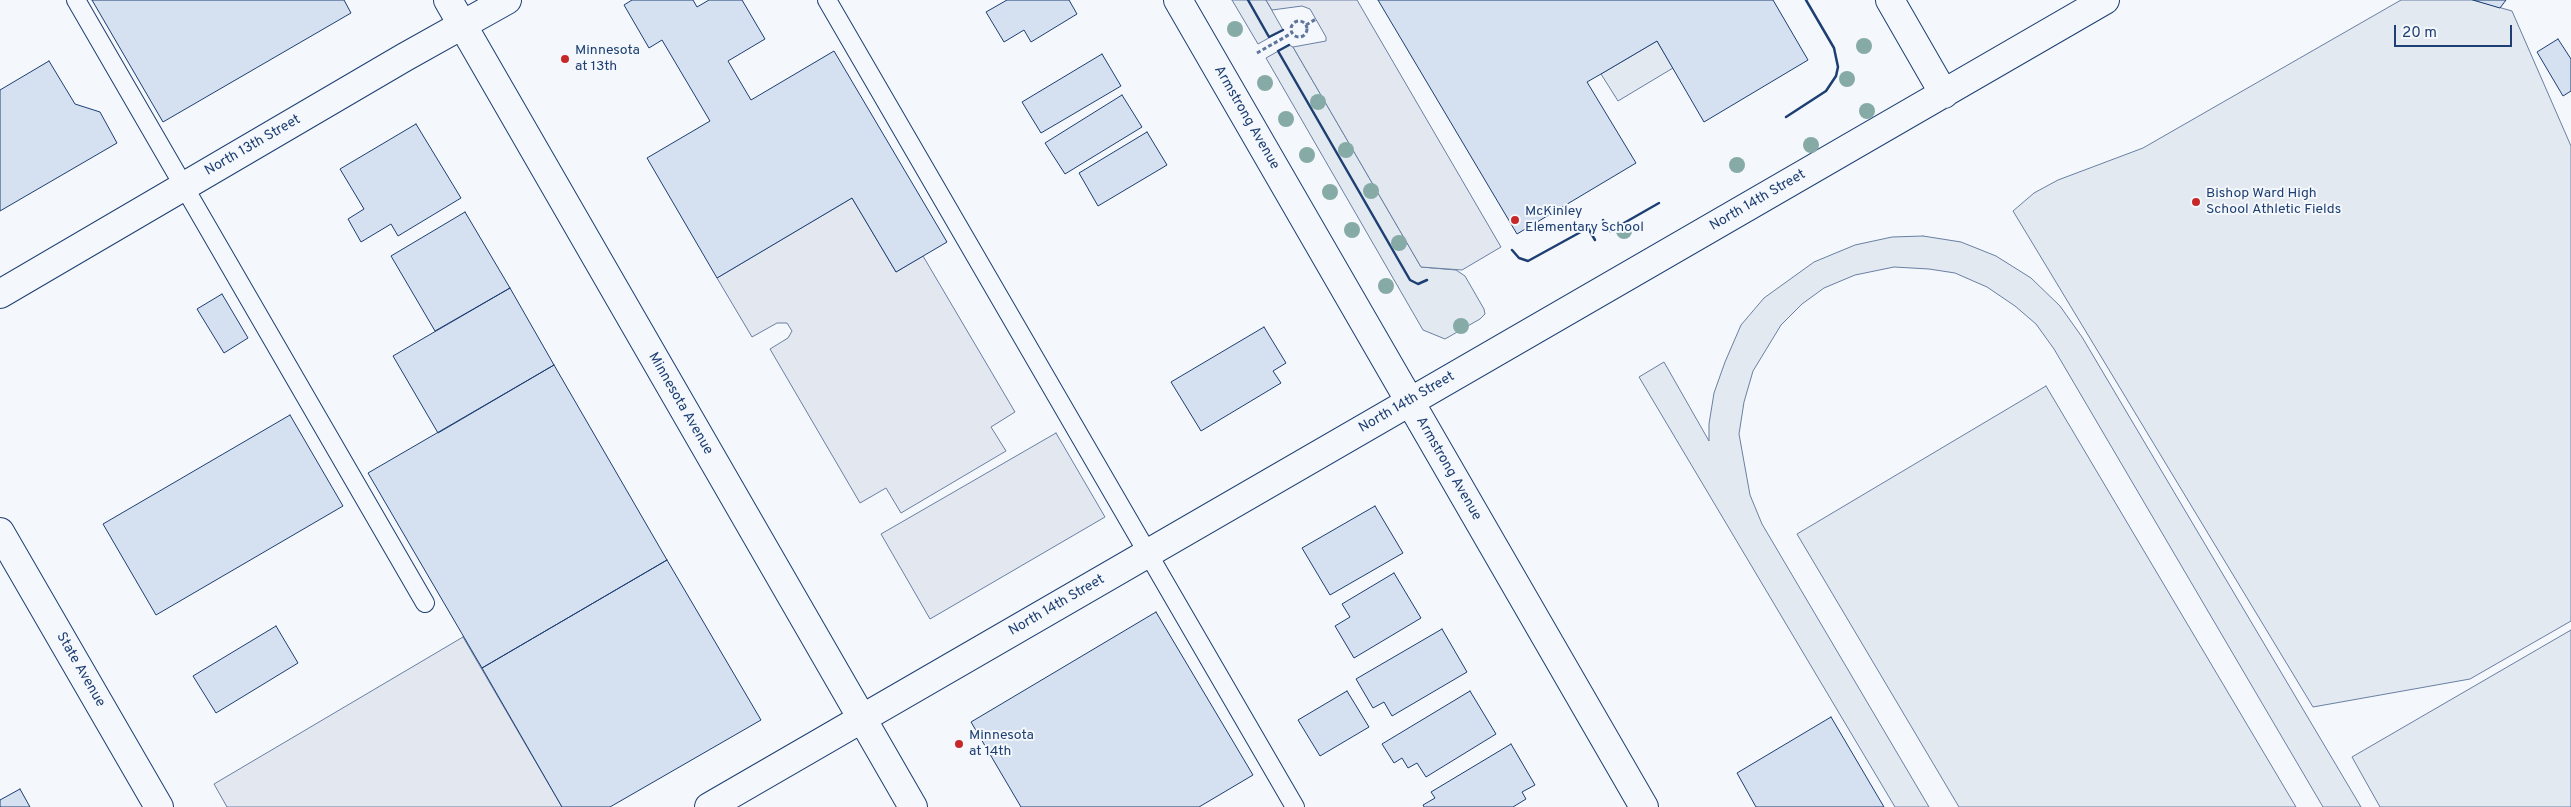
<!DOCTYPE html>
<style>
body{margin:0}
#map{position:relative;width:2571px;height:807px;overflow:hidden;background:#f4f7fb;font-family:Overpass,sans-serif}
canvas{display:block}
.scale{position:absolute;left:2394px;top:25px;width:118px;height:22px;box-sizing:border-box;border:2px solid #1d3f73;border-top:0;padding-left:6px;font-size:15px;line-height:18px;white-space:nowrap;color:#1d3f73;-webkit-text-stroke:4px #f4f7fb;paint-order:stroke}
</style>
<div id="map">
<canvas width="2571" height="807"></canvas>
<div class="scale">20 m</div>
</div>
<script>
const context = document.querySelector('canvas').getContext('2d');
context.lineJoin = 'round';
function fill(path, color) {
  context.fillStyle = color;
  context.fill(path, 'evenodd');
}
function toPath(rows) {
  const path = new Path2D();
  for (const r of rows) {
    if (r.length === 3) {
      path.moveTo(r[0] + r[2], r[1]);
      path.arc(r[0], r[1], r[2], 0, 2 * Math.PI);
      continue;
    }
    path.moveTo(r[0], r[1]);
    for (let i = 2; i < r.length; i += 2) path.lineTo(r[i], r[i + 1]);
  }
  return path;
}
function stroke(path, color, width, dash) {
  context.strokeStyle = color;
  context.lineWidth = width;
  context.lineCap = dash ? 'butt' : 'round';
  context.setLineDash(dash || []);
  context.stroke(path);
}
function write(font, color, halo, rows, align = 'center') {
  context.font = font + ' Overpass,sans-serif';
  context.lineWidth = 4;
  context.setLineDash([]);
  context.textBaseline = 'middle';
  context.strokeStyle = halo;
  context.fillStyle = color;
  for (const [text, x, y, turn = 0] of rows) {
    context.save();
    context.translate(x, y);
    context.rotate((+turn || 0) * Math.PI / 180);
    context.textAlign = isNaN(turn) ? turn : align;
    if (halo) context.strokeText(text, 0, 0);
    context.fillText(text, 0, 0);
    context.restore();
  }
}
const green = toPath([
 [1232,0,1266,0,1283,30,1258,44,1232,0],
 [2401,0,2473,0,2512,11,2571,146,2571,621,2470,679,2313,707,2013,211,2034,193,2058,180,2143,148,2401,0],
 [1657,41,1673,68,1618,101,1601,74,1657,41],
 [1289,45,1293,47,1421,267,1456,270,1465,276,1484,309,1485,314,1480,319,1445,339,1423,330,1266,58,1289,45],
 [1923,236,1961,242,1996,256,2031,278,2060,306,2082,337,2361,807,2323,807,2054,349,2036,324,2015,306,1987,287,1955,273,1929,269,1894,267,1855,275,1824,288,1802,304,1781,325,1753,371,1744,402,1739,434,1750,495,1762,524,1929,807,1895,807,1639,377,1664,362,1709,441,1709,424,1714,393,1725,362,1741,325,1764,298,1814,262,1855,245,1892,237,1923,236],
 [2046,386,2296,807,1959,807,1797,534,2046,386],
 [2571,630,2571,807,2380,807,2352,757,2571,630]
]);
fill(green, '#e3e9f0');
stroke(green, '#687fa3', 1);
const parking = toPath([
 [1266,0,1357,0,1501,247,1462,270,1421,267,1293,47,1326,41,1326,37,1310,9,1302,6,1272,10,1266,0],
 [852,198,896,272,923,256,1015,412,991,427,1006,451,901,513,886,488,860,503,770,349,788,338,792,331,787,323,777,323,752,337,717,278,852,198],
 [1056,433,1105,517,930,619,881,534,1056,433],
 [463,637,562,807,227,807,214,784,463,637]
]);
fill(parking, '#e3e8f0');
stroke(parking, '#687fa3', 1);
const building = toPath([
 [92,0,344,0,351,13,163,122,92,0],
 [632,0,693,0,697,7,709,0,742,0,765,39,728,61,751,100,834,51,947,242,896,272,852,198,717,278,647,158,710,121,662,40,649,48,624,5,632,0],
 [1007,0,1069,0,1077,14,1031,42,1024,30,1004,42,986,12,1007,0],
 [1378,0,1773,0,1808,60,1704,122,1657,41,1601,74,1587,82,1636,163,1517,234,1378,0],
 [2473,0,2506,0,2500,8,2473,0],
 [2558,39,2571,59,2571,91,2563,96,2537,52,2558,39],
 [1102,54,1121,86,1041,133,1022,102,1102,54],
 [49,61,75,104,100,112,117,143,0,211,0,90,49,61],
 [1122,95,1142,127,1065,174,1045,143,1122,95],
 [416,124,461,198,398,236,391,224,361,242,348,219,364,209,340,169,416,124],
 [1147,132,1167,165,1098,206,1079,173,1147,132],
 [465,212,510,288,435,331,391,256,465,212],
 [510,288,554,365,438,433,393,356,510,288],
 [222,294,248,338,224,353,197,309,222,294],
 [1264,327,1286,363,1273,371,1281,383,1201,431,1171,382,1264,327],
 [554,365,667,560,482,668,368,473,554,365],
 [290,415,343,506,156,615,103,524,290,415],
 [1375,506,1403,553,1330,595,1302,548,1375,506],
 [667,560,761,720,610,807,562,807,482,668,667,560],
 [1394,573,1421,618,1354,658,1335,626,1350,617,1342,604,1394,573],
 [1156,612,1253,775,1199,807,1021,807,971,722,1156,612],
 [276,626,298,663,216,713,193,676,276,626],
 [1442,629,1467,672,1392,716,1384,702,1373,708,1356,679,1442,629],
 [1347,691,1369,727,1320,756,1298,720,1347,691],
 [1470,691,1496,734,1426,777,1417,763,1408,768,1402,758,1394,763,1382,744,1470,691],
 [1831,717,1884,807,1756,807,1737,773,1831,717],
 [1511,744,1535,785,1522,792,1526,799,1513,807,1424,807,1423,805,1435,798,1431,792,1511,744],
 [20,789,30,807,0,807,0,800,20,789]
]);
fill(building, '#d5e0f0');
stroke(building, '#1d3f73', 1);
const lane = toPath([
 [76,0,425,603],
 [827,0,1295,807]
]);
const street = toPath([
 [1178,0,1644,807],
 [1890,0,1944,94],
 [709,807,2105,0]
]);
const secondary = toPath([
 [448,0,913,807],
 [0,294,405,57,507,0]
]);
const primary = toPath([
 [0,532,159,807]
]);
stroke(lane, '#1d3f73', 20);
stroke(street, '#1d3f73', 30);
stroke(secondary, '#1d3f73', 30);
stroke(primary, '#1d3f73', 30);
stroke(toPath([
 [1299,29,8],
 [1306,25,1316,19],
 [1257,53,1292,33]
]), '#5e769c', 3, [4, 2.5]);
stroke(lane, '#f4f7fb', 18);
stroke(street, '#f4f7fb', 28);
stroke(secondary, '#f4f7fb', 28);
stroke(primary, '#f4f7fb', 28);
stroke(toPath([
 [1248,0,1269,37,1283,30],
 [1289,45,1278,51,1410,280,1418,284,1427,280],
 [1786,117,1826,91,1836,76,1838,67,1834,48,1806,0],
 [1603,220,1610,231,1659,203],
 [1512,250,1519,258,1528,261,1588,228,1595,240]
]), '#1d3f73', 2.5);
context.fillStyle = '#86aba6';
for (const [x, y] of [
 [1235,29],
 [1864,46],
 [1847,79],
 [1265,83],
 [1318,102],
 [1867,111],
 [1286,119],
 [1811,145],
 [1346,150],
 [1307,155],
 [1737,165],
 [1371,191],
 [1330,192],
 [1352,230],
 [1624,231],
 [1399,243],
 [1386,286],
 [1461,326]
]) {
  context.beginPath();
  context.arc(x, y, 8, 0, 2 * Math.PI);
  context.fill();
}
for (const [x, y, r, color] of [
 [565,59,5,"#c62828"],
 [2196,202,5,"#c62828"],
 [1515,220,5,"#c62828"],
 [959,744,5,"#c62828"]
]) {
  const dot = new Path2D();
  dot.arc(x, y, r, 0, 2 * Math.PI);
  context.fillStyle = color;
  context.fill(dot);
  stroke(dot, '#f4f7fb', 2);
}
write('14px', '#1d3f73', '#f4f7fb', [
 ["Minnesota",575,51],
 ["at 13th",575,67],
 ["Bishop Ward High",2206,194],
 ["School Athletic Fields",2206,210],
 ["McKinley",1525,212],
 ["Elementary School",1525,228],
 ["Minnesota",969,736],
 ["at 14th",969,752]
], 'left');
write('14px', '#1d3f73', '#f4f7fb', [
 ["Armstrong Avenue",1246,118,60],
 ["North 13th Street",253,146,-30],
 ["North 14th Street",1758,201,-30],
 ["North 14th Street",1407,403,-30],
 ["Minnesota Avenue",680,404,60],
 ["Armstrong Avenue",1448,469,60],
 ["North 14th Street",1057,606,-30],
 ["State Avenue",80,670,60]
]);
</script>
